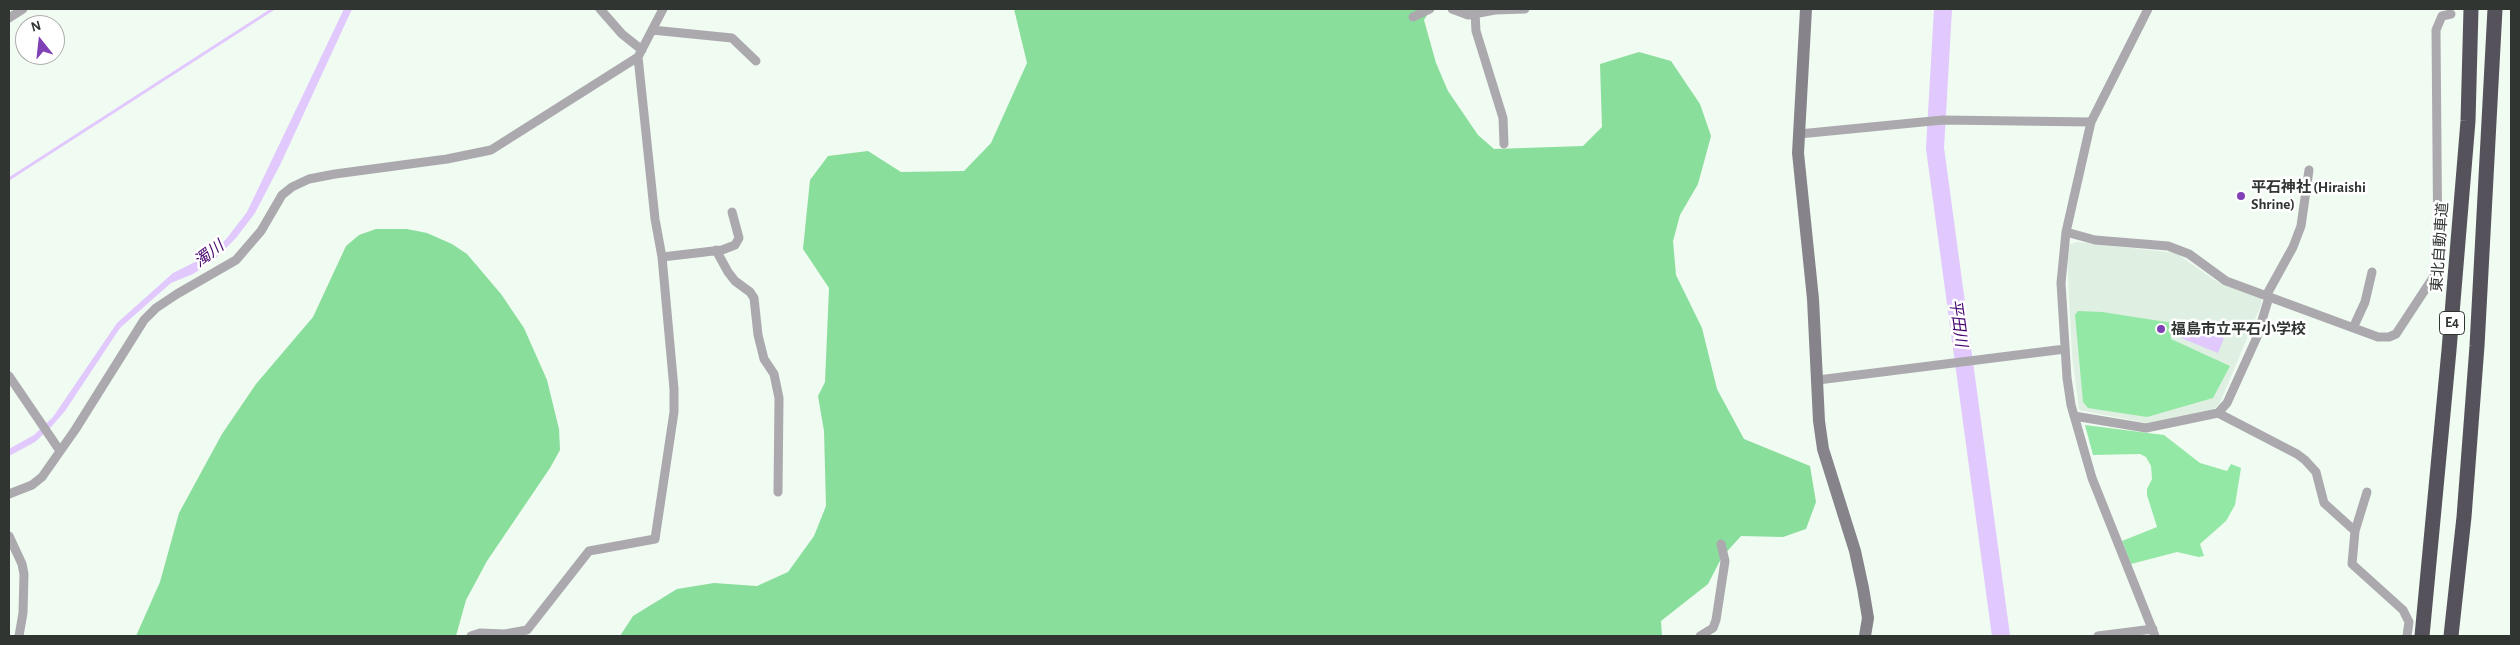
<!DOCTYPE html>
<meta charset="utf-8">
<style>
body{margin:0}
#map{position:relative;width:2520px;height:645px;overflow:hidden;background:#f0fbf2;font-family:"Alegreya Sans",sans-serif}
canvas{display:block}
.frame{position:absolute;inset:0;border:10px solid #313532;pointer-events:none}
.north{position:absolute;left:15px;top:15px;width:50px;height:50px;box-sizing:border-box;background:#fff;border:1px solid #adaead;border-radius:50%;rotate:344deg;font-size:14px;font-weight:700;line-height:20px;text-align:center;color:#313532}
.north::after{content:'';display:block;margin:auto;width:18px;height:22px;background:#8141b6;clip-path:polygon(50% 0,100% 100%,50% 72%,0 100%)}
</style>
<div id="map">
<canvas width="2520" height="645"></canvas>
<div class="frame"></div>
<div class="north">N</div>
</div>
<script>
const context = document.querySelector('canvas').getContext('2d');
context.lineJoin = 'round';
function fill(path, color) {
  context.fillStyle = color;
  context.fill(path, 'evenodd');
}
function toPath(rows) {
  const path = new Path2D();
  for (const r of rows) {
    path.moveTo(r[0], r[1]);
    for (let i = 2; i < r.length; i += 2) path.lineTo(r[i], r[i + 1]);
  }
  return path;
}
function stroke(path, color, width, dash) {
  context.strokeStyle = color;
  context.lineWidth = width;
  context.lineCap = dash ? 'butt' : 'round';
  context.setLineDash(dash || []);
  context.stroke(path);
}
function write(font, color, halo, rows, align = 'center') {
  context.font = font + ' "Alegreya Sans","Noto Sans JP",sans-serif';
  context.lineWidth = 5;
  context.setLineDash([]);
  context.textBaseline = 'middle';
  context.strokeStyle = halo;
  context.fillStyle = color;
  for (const [text, x, y, turn = 0] of rows) {
    context.save();
    context.translate(x, y);
    context.rotate((+turn || 0) * Math.PI / 180);
    context.textAlign = isNaN(turn) ? turn : align;
    if (halo) context.strokeText(text, 0, 0);
    context.fillText(text, 0, 0);
    context.restore();
  }
}
fill(toPath([
 [2077,242,2176,253,2213,279,2231,288,2261,298,2262,303,2219,405,2214,409,2151,424,2079,410,2072,355,2067,255,2068,245]
]), '#dff0e2');
fill(toPath([
 [2078,311,2102,312,2173,323,2171,339,2230,366,2213,398,2147,417,2088,408,2083,402,2075,315],
 [2085,425,2164,435,2200,463,2227,471,2231,464,2241,468,2235,505,2226,521,2200,544,2204,556,2199,557,2177,552,2131,564,2122,541,2157,527,2147,495,2147,489,2152,479,2151,466,2146,457,2140,454,2093,455]
]), '#94e8a5');
fill(toPath([
 [1014,9,1431,9,1424,20,1436,63,1448,91,1478,135,1494,149,1583,146,1602,127,1600,64,1639,52,1671,61,1700,104,1711,136,1698,184,1680,215,1673,241,1676,275,1702,328,1717,389,1744,439,1810,466,1816,502,1806,529,1783,537,1741,536,1722,557,1708,584,1661,621,1662,636,620,636,633,616,677,589,714,583,757,586,788,572,814,536,826,506,824,431,818,396,825,382,829,288,803,249,810,180,828,156,868,151,901,172,964,171,991,143,1027,63],
 [376,229,407,229,427,233,452,244,467,254,501,294,524,328,547,380,559,429,560,450,550,468,487,561,466,600,456,636,136,636,160,582,179,513,222,434,256,384,313,317,346,246,359,235]
]), '#8ade9b');
fill(toPath([
 [344,9,352,9,281,163,255,213,236,238,214,260,193,274,171,283,120,328,65,411,51,427,35,442,9,456,9,449,34,435,53,417,117,323,173,273,213,253,227,238,247,212],
 [2187,322,2224,338,2218,353,2181,338]
]), '#e1c8fd');
stroke(toPath([
 [9,179,273,9]
]), '#e1c8fd', 3);
stroke(toPath([
 [1943,9,1935,148,2001,636]
]), '#e1c8fd', 18);
stroke(toPath([
 [600,9,622,34,642,50],
 [1452,9,1468,15,1495,10,1525,9],
 [2148,9,2091,122,2066,232,2061,283,2067,378,2071,405,2092,478,2155,636],
 [1475,13,1476,31,1503,118,1504,144],
 [1413,17,1430,9],
 [9,18,23,9],
 [652,30,732,38,756,61],
 [1799,134,1943,120,2091,122],
 [2066,232,2095,240,2168,246,2189,254,2226,281,2378,337,2389,337,2396,334,2438,270,2436,30,2442,16,2451,14],
 [716,250,728,272,735,281,750,292,754,298,758,335,764,359,774,374,779,398,778,492],
 [662,257,722,250,735,245,739,238,732,212],
 [2266,296,2293,247,2301,226,2309,170],
 [2353,328,2365,302,2372,272],
 [9,376,60,451],
 [1818,380,2065,349],
 [2218,413,2297,454,2305,460,2316,472,2324,503,2355,531],
 [2074,416,2146,428,2218,413,2227,403,2257,337,2269,297],
 [2367,492,2355,531,2352,564,2403,610,2409,622,2407,636],
 [9,494,32,485,42,477,75,430,144,320,156,308,177,294,236,260,261,231,282,195,292,187,309,179,335,174,447,159,491,150,638,57,663,9],
 [9,536,22,564,24,574,23,613,19,636],
 [471,636,480,633,505,634,527,630,589,551,655,539,674,412,674,389,662,257,655,219,638,57],
 [1700,636,1713,628,1716,620,1725,561,1721,544],
 [2098,636,2153,629]
]), '#aba9ae', 9);
stroke(toPath([
 [1806,9,1798,153,1813,299,1819,421,1823,449,1855,551,1863,588,1868,618,1865,636]
]), '#86838a', 12);
stroke(toPath([
 [2422,636,2449,350,2468,121,2471,9],
 [2451,636,2464,517,2477,346,2495,9]
]), '#56525b', 15);
for (const [x, y, r, color] of [
 [2241,196,5,"#8141b6"],
 [2161,329,5,"#8141b6"]
]) {
  const dot = new Path2D();
  dot.arc(x, y, r, 0, 2 * Math.PI);
  context.fillStyle = color;
  context.fill(dot);
  stroke(dot, '#fff', 2);
}
for (const [x, y, w] of [
 [2452,323,25]
]) {
  const box = new Path2D();
  box.roundRect(x - w / 2, y - 11.5, w, 23, 4);
  context.fillStyle = '#fff';
  context.fill(box);
  stroke(box, '#313532', 1);
}
write('bold 14px', '#313532', null, [
 ["E4",2452,323]
]);
write('bold 15px', '#313532', '#fff', [
 ["平石神社 (Hiraishi",2251,187],
 ["Shrine)",2251,204],
 ["福島市立平石小学校",2171,329]
], 'left');
write('15px', '#313532', '#fff', [
 ["東北自動車道",2440,247,-86]
]);
write('italic 16px', '#47076e', '#fff', [
 ["濁川",209,254,-37],
 ["平田川",1958,323,82]
]);
</script>
